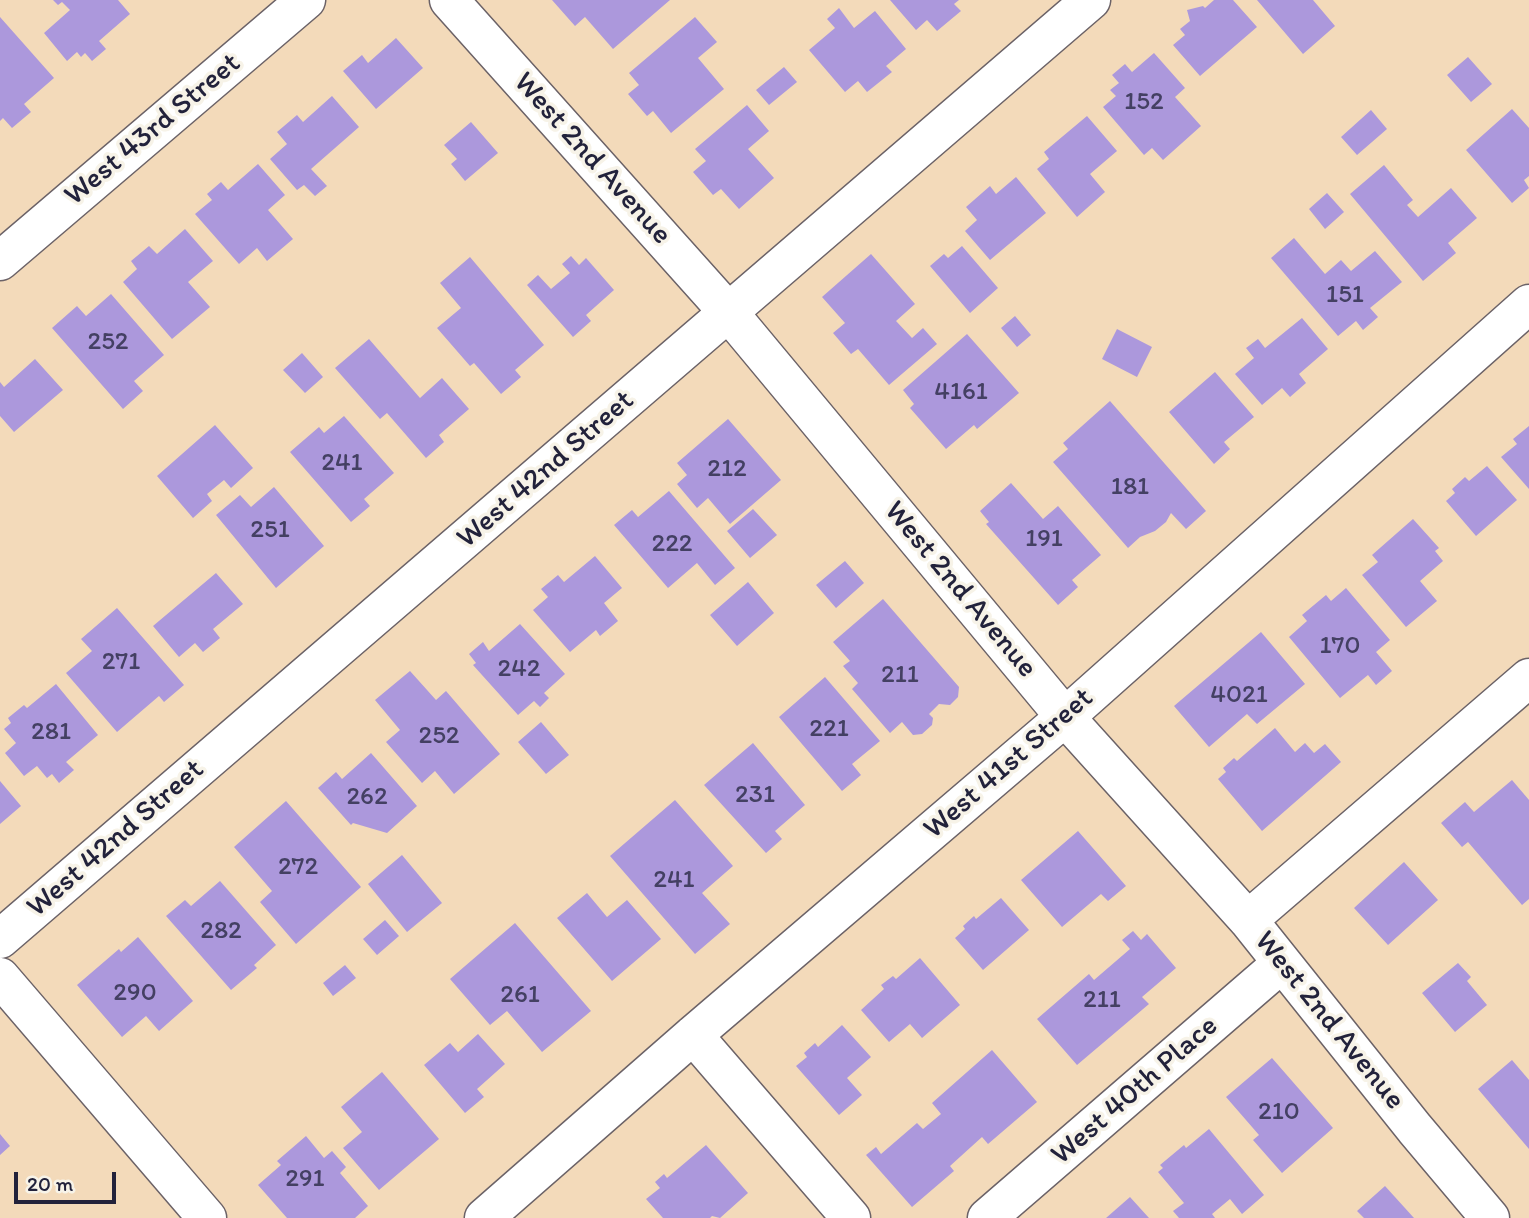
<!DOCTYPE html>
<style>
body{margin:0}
#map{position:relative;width:1529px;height:1218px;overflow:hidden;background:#f3daba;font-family:Itim,sans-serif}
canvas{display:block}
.scale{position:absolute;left:14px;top:1172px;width:102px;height:32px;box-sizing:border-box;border:4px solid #22223b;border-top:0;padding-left:9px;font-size:21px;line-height:24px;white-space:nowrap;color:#22223b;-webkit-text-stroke:5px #f7f3e8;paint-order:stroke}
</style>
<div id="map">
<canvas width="1529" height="1218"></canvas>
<div class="scale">20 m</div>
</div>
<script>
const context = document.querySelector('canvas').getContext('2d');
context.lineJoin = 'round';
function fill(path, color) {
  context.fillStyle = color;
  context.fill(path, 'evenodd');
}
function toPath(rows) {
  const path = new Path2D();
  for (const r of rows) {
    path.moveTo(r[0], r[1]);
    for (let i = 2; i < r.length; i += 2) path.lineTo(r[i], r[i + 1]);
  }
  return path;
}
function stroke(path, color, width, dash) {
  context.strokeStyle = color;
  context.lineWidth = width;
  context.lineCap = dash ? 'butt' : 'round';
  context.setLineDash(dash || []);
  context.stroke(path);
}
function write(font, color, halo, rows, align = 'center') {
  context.font = font + ' Itim,sans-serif';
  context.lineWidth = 7;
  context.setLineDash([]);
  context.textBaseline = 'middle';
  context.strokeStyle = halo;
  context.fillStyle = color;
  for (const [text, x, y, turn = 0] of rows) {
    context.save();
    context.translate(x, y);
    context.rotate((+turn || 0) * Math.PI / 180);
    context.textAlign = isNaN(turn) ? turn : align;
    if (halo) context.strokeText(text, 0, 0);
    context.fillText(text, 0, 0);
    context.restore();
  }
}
fill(toPath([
 [53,0,118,0,130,14,99,41,106,49,92,61,85,53,81,57,77,52,67,61,44,33,70,10,62,2,58,5],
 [552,0,670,0,613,49,585,17,575,26],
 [890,0,959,0,954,4,961,11,937,31,927,20,916,30],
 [1214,0,1233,0,1257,27,1200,76,1173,45,1185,35,1180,29,1190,21,1187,10,1203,6,1205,8],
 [1257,0,1313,0,1335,26,1303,54],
 [839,8,854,28,875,11,906,49,886,66,892,72,867,92,858,81,845,92,809,50,835,28,827,19],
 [0,17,54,78,24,104,31,112,12,128,3,118,0,121],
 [695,17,717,42,698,58,724,89,671,133,653,111,647,116,628,94,639,85,629,73],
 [396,38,423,68,376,109,343,71,362,55,368,63],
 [1154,53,1185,88,1175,97,1201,126,1163,160,1152,148,1144,155,1103,107,1116,96,1110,90,1119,83,1112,75,1125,64,1132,72],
 [1468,57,1492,84,1471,102,1447,75],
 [784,67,797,82,769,105,756,90],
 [332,96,359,127,311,169,327,186,315,196,304,185,297,190,270,159,287,144,277,132,297,115,303,122],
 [747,105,769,131,748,149,774,178,739,209,721,189,713,195,693,172,706,161,695,149],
 [1512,109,1529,128,1529,176,1524,180,1529,188,1512,203,1466,150],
 [1371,110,1387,129,1357,155,1341,137],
 [1087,116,1117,151,1090,174,1105,192,1077,217,1037,169,1049,159,1044,152],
 [471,122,498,153,465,181,451,164,457,159,444,145],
 [258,164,285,195,268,210,293,239,267,261,257,248,239,264,195,214,212,200,207,194,221,182,228,190],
 [1384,165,1413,200,1407,205,1418,217,1451,188,1477,218,1448,243,1456,253,1423,281,1350,194],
 [1016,177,1046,213,990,260,965,231,977,220,966,207,990,186,996,194],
 [1327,193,1344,212,1325,229,1309,209],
 [185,229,213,261,188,282,210,307,172,339,123,282,137,269,131,261,149,246,157,254],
 [1294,238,1325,274,1341,260,1351,271,1375,251,1402,282,1370,308,1378,317,1363,330,1356,321,1338,336,1271,258],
 [962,246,998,288,970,313,930,266,944,254,948,258],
 [871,254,915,304,896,321,912,338,923,328,937,344,889,385,858,349,851,354,833,333,845,323,822,297],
 [571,256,579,265,586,258,614,290,586,315,591,321,573,337,527,285,538,275,551,289,570,273,562,264],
 [470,257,544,345,515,370,521,377,501,394,474,363,470,366,437,328,461,308,440,283],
 [111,294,164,355,134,381,143,391,123,409,52,328,77,306,86,316],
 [1015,316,1031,335,1017,347,1001,328],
 [1302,318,1328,349,1299,374,1306,383,1290,397,1282,388,1262,405,1235,374,1254,358,1246,348,1258,339,1265,348],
 [1117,329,1152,347,1137,377,1102,359],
 [967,334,1019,393,977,429,974,425,946,449,910,408,914,404,903,390],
 [369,339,420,398,442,378,469,409,439,435,444,442,426,458,387,413,380,419,335,368],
 [302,353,323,377,305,393,283,370],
 [35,359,63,390,14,432,0,416,0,382,4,387],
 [1215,372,1254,417,1224,442,1230,449,1214,464,1169,412],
 [1110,401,1206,511,1186,529,1171,513,1166,522,1155,531,1140,537,1128,548,1053,462,1068,449,1063,443],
 [344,416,394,473,364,499,370,506,351,522,290,452,319,427,324,433],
 [728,419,781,480,730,524,708,498,697,508,677,484,687,475,677,463],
 [215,425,253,468,231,488,224,480,207,494,212,501,193,518,157,476],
 [1529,426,1529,489,1501,457,1517,444,1513,439],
 [1487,466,1517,500,1476,536,1446,501,1455,493,1452,489,1465,477,1469,481],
 [1011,483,1043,519,1058,506,1101,555,1072,580,1078,587,1058,605,986,524,989,522,980,511],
 [274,487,324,546,276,588,216,515,240,495,251,507],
 [669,491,735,568,715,585,697,563,668,588,614,525,632,510,638,517],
 [753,509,777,535,750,558,727,531],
 [1413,519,1439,548,1435,551,1443,561,1420,581,1437,601,1406,627,1362,575,1378,562,1372,555],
 [595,556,622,588,604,603,618,621,600,636,596,630,570,652,533,610,548,597,541,589,558,575,564,582],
 [845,561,864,583,836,608,816,585],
 [216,573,243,604,213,629,220,638,203,652,195,643,179,657,153,626],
 [748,582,774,613,737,646,710,615],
 [1346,588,1390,640,1376,652,1392,671,1376,685,1368,675,1340,698,1289,637,1307,621,1302,615,1326,595,1331,601],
 [883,599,959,687,958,697,950,705,939,704,929,714,933,718,932,725,922,734,913,735,902,722,890,733,852,689,858,683,843,666,850,661,833,642],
 [117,608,184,685,164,702,159,696,117,732,66,673,92,651,81,639],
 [520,624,565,674,544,693,549,698,540,707,534,701,518,715,473,665,476,663,469,654,483,642,489,651],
 [1261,632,1305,684,1257,724,1247,714,1209,747,1174,706],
 [410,671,436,700,446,691,500,754,454,794,435,771,422,783,386,742,400,730,375,700],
 [825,677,880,741,852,764,861,775,842,791,779,717],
 [56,684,98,735,66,762,74,770,59,783,52,774,47,778,37,766,24,776,5,753,16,743,4,729,11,723,8,718,24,705,27,708],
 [541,722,569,755,546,774,518,742],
 [1275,728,1295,752,1305,743,1314,753,1325,744,1341,762,1262,831,1218,779,1226,772,1223,768,1234,758,1237,761],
 [753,743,805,805,775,831,782,839,766,853,704,785],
 [371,753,417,806,387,833,353,823,351,825,318,788,336,772,342,779],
 [1512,780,1529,800,1529,899,1522,905,1468,842,1462,847,1441,823,1465,802,1474,812],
 [0,781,21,806,0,824],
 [675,800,733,866,702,893,730,924,695,954,610,856],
 [286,801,361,887,296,944,260,902,272,891,234,847],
 [1078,831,1126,886,1108,901,1101,894,1062,927,1021,880],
 [402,855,442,903,407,932,368,884],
 [1404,862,1438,900,1388,945,1354,908],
 [220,881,276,945,254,965,257,968,231,990,166,916,185,900,191,906],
 [587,893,607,917,627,900,661,939,612,981,557,918],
 [1001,898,1029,930,983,970,955,938,965,929,963,926,974,916,976,919],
 [385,920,399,936,377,955,363,939],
 [515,923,591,1011,542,1052,507,1011,490,1025,450,979],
 [1133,931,1141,940,1147,934,1176,968,1142,997,1149,1004,1077,1065,1037,1019,1089,974,1094,980,1130,949,1122,940],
 [138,937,193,1001,159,1031,146,1016,122,1037,77,985,119,949,121,952],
 [920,958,960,1005,922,1038,910,1024,889,1042,861,1010,884,989,881,985,893,976,896,979],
 [1458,963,1471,977,1467,981,1487,1005,1455,1032,1422,993],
 [345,965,356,978,333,996,323,983],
 [842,1025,871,1057,847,1078,862,1095,839,1115,796,1066,807,1057,804,1053,815,1043,818,1047],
 [478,1034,505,1064,477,1089,484,1097,465,1113,424,1065,450,1043,458,1052],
 [992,1050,1037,1102,988,1144,982,1137,950,1166,954,1171,912,1207,866,1155,876,1147,881,1154,917,1123,923,1129,941,1114,932,1103],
 [1272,1058,1333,1128,1282,1173,1253,1140,1259,1135,1226,1097],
 [1512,1060,1529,1080,1529,1149,1478,1089],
 [382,1072,439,1139,379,1190,343,1148,362,1132,341,1107],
 [1209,1129,1264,1195,1242,1214,1230,1199,1212,1214,1215,1218,1179,1218,1173,1211,1184,1203,1158,1172,1163,1168,1160,1165,1184,1145,1186,1148],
 [0,1134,10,1146,0,1155],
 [306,1136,324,1158,332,1151,346,1167,340,1173,368,1206,355,1218,287,1218,258,1185,281,1165,277,1161],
 [706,1145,748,1193,720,1218,712,1216,710,1218,663,1218,646,1199,660,1188,655,1182,664,1174,667,1178],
 [1385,1186,1414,1218,1364,1218,1357,1211],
 [1130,1197,1149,1218,1106,1218]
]), '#ac98dc');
const minor = toPath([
 [449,0,729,313,1065,717,1248,920,1415,1129,1490,1218],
 [0,261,306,0],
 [1248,920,1529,678],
 [0,939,1091,0],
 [0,977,207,1218],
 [693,1035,851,1218],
 [484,1218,693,1035,1065,717,1529,304],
 [987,1218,1282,963]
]);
stroke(minor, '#6b6267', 41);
stroke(minor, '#fff', 38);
write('26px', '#444063', null, [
 ["152",1144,102],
 ["151",1345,295],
 ["252",108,342],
 ["4161",961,392],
 ["241",342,463],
 ["212",727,469],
 ["181",1130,487],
 ["251",270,530],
 ["191",1044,539],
 ["222",672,544],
 ["170",1340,646],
 ["271",121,662],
 ["242",519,669],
 ["211",900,675],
 ["4021",1239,695],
 ["221",829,729],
 ["281",51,732],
 ["252",439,736],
 ["231",755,795],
 ["262",367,797],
 ["272",298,867],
 ["241",674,880],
 ["282",221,931],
 ["290",135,993],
 ["261",520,995],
 ["211",1102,1000],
 ["210",1279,1112],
 ["291",305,1179]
]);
write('30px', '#22223b', '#f7f3e8', [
 ["West 43rd Street",153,130,-40],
 ["West 2nd Avenue",592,159,48],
 ["West 42nd Street",546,470,-41],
 ["West 2nd Avenue",960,590,50],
 ["West 41st Street",1009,764,-41],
 ["West 42nd Street",116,839,-41],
 ["West 2nd Avenue",1329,1021,51],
 ["West 40th Place",1135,1091,-41]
]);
</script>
